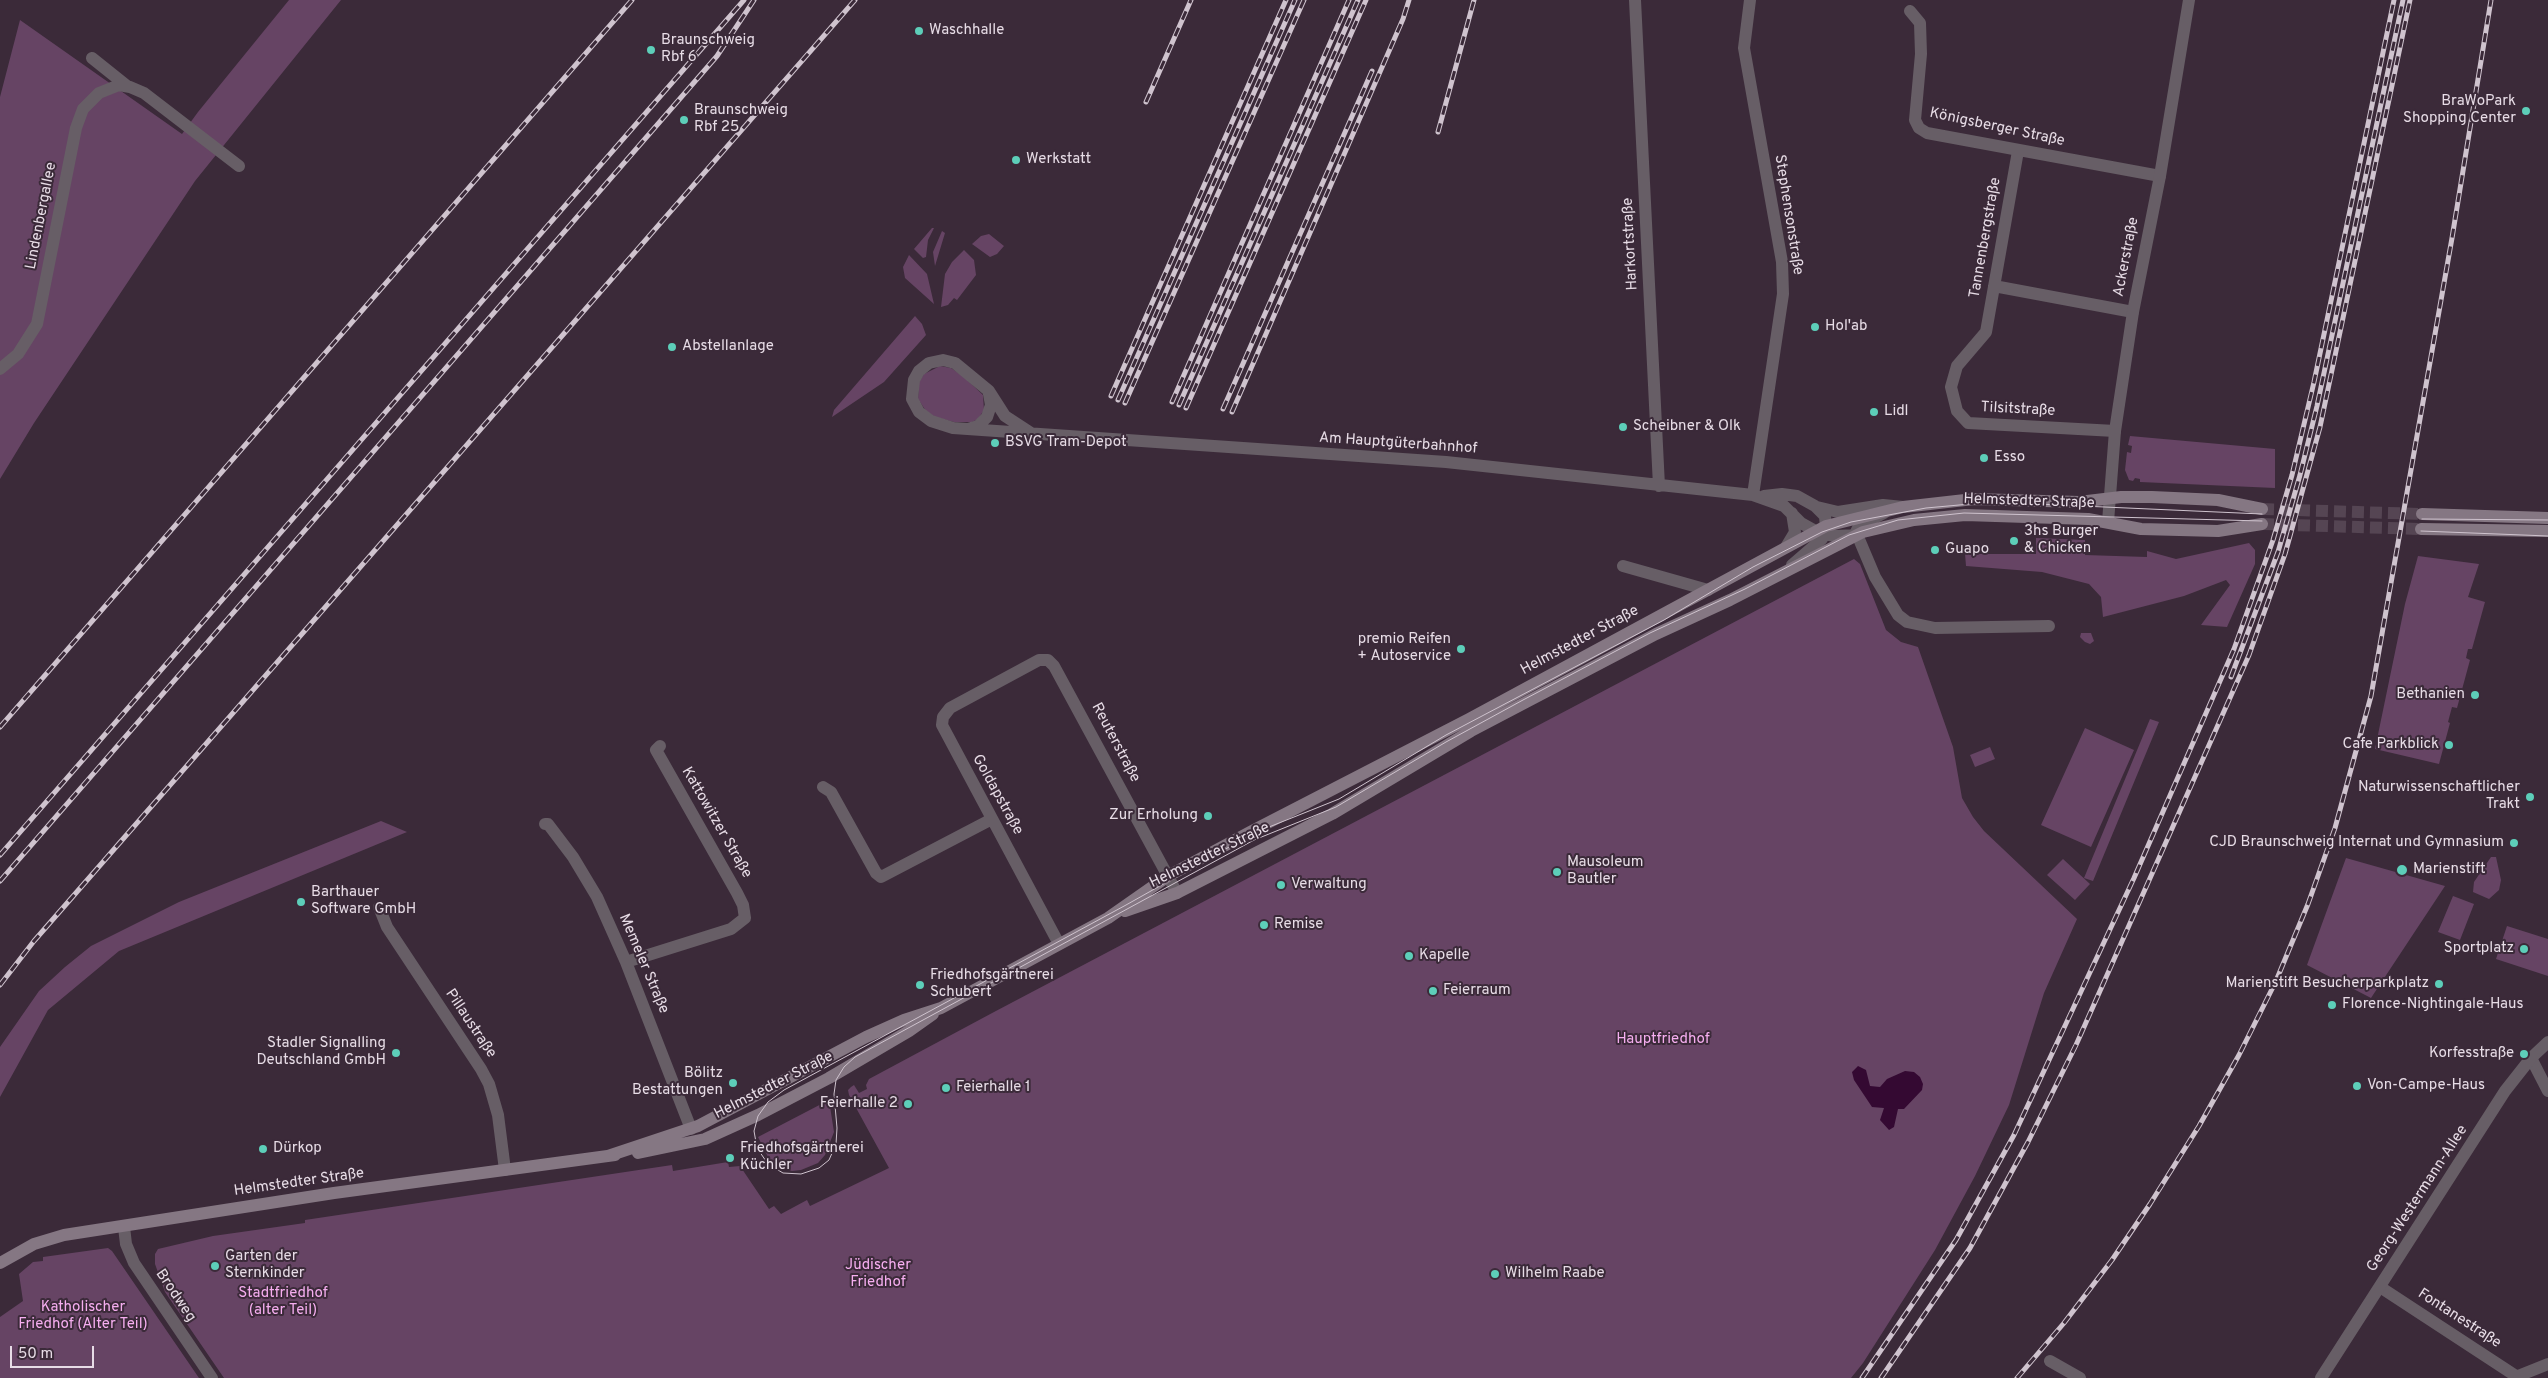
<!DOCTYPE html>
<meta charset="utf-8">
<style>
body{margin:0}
#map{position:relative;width:2548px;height:1378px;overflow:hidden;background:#3b2a39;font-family:Overpass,sans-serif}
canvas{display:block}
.scale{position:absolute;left:10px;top:1346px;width:84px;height:22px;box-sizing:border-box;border:2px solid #e7dce6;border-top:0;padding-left:6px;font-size:15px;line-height:18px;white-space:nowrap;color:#e7dce6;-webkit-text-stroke:4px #3b2a39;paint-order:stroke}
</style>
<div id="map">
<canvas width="2548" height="1378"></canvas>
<div class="scale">50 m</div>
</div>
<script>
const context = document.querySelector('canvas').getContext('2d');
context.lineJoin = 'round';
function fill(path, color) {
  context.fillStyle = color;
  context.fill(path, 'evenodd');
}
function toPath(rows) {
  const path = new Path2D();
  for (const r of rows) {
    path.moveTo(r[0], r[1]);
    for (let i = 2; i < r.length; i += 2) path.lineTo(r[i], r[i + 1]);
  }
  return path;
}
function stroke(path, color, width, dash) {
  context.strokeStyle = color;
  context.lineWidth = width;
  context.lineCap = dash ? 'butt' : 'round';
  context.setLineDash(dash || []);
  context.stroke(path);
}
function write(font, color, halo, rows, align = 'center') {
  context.font = font + ' Overpass,sans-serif';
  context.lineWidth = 4;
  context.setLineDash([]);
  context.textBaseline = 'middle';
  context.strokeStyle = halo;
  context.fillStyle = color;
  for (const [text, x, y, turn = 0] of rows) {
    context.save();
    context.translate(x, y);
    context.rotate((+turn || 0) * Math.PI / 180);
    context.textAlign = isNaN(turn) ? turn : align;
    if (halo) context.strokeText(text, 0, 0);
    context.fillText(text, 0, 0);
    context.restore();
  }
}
fill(toPath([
 [289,0,341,0,195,181,34,423,0,479,0,97,20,20,182,134,198,112],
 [932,228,934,228,928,240,926,257,923,258,914,249],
 [942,231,945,233,935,266,933,252],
 [989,234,1004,246,997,254,990,257,972,244,981,236],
 [964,250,974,260,976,275,957,300,954,298,948,305,941,307,945,274,952,262],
 [909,255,927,274,934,304,905,278,903,267],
 [915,316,922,324,926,335,884,382,832,417,834,410],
 [940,366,951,368,963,376,983,395,984,410,978,419,972,422,954,422,935,417,926,411,918,399,919,382,924,374],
 [2130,436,2275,449,2275,488,2140,482,2140,479,2135,478,2133,481,2129,480,2125,470,2127,452,2131,453,2132,446,2128,445],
 [2036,538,2085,540,2085,555,2147,557,2147,551,2176,559,2249,543,2255,550,2255,564,2227,627,2201,625,2230,585,2226,580,2184,596,2103,617,2101,597,2089,584,2042,572,1966,566,1965,554,2036,554],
 [2418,556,2479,564,2468,597,2485,602,2472,649,2468,649,2466,658,2470,660,2457,708,2452,707,2448,722,2450,723,2439,764,2375,749,2405,604],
 [1854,559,1860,564,1886,630,1901,642,1918,647,1953,747,1962,798,1973,817,1984,831,2077,919,2044,993,2009,1105,1975,1176,1935,1250,1863,1363,1851,1378,224,1378,165,1292,155,1264,155,1254,158,1249,213,1236,305,1223,305,1220,672,1165,673,1171,728,1162,729,1167,740,1166,769,1209,774,1206,781,1214,807,1200,810,1206,889,1168,849,1095,848,1090,851,1087,854,1085,859,1093,867,1089,866,1085,869,1079,994,1012],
 [2081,633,2091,633,2094,641,2090,644,2085,642,2080,637],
 [2150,719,2159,722,2093,881,2084,878],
 [2085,728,2134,750,2091,847,2041,825],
 [1990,747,1995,759,1975,767,1970,755],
 [381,821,407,832,119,951,48,1010,0,1097,0,1047,39,991,65,967,91,946,179,902],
 [2491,857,2496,857,2501,880,2499,890,2489,899,2473,892,2474,882],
 [2346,858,2445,886,2371,998,2307,965],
 [2063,859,2090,884,2075,900,2047,875],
 [2453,896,2474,904,2460,940,2438,932],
 [2507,926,2548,939,2548,976,2496,959],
 [829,1100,834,1132,825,1155,818,1163,801,1170,792,1171,784,1169,769,1159,758,1137],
 [108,1248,112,1251,199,1378,0,1378,0,1317,23,1301,19,1274,33,1262,43,1261,43,1257]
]), '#664464');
fill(toPath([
 [1858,1066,1866,1070,1870,1086,1880,1087,1887,1079,1905,1071,1914,1072,1920,1077,1923,1084,1922,1090,1904,1109,1898,1109,1894,1127,1889,1130,1880,1120,1884,1108,1872,1107,1854,1080,1852,1072]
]), '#340932');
stroke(toPath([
 [2262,509,2422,514],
 [2262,524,2421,529]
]), '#554553', 12, [12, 6]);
stroke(toPath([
 [1635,0,1659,486],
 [1750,0,1744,48,1782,262,1783,294,1753,495],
 [1910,11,1920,23,1921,54,1915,120,1919,128,1927,133,2160,176],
 [92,58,127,86],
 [2018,151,1986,332,1957,366,1951,387,1957,411,1968,423,2115,431],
 [1994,286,2133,312],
 [0,369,18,354,37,324,76,128,83,109,99,93,119,85,130,87,144,93,239,166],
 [968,429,978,426,987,417,991,405,989,394],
 [1031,433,1005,416,989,391,955,363,943,360,929,363,919,371,914,380,912,399,919,412,931,421,953,428,1446,462,1753,495,1784,506,1801,523,1819,533,1835,536,1857,535],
 [1764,496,1782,494,1797,496,1815,506,1825,516,1826,528,1822,539,1792,565],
 [1817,507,1838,512,1883,505,1903,507],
 [1884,513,1859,526,1856,532,1875,577,1898,615,1907,622,1935,628,2049,626],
 [1786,547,1795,532,1792,513],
 [1623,566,1708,590],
 [823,787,831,792,876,873,881,877,992,819],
 [545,824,548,824,573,857,597,897,626,962,691,1129],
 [379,907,387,927,481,1069,489,1084,498,1115,505,1170],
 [1059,944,942,725,943,717,950,708,1039,660,1048,660,1054,666,1177,893],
 [626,962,731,929,745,918,743,905,737,893,656,750,660,746],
 [2531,1058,2548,1091],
 [2380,1287,2519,1378],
 [2050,1361,2080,1378],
 [2518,1376,2548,1364]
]), '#675e66', 12);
stroke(toPath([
 [2108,522,2115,431,2133,312,2160,176,2189,0],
 [124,1227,126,1244,134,1263,212,1378],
 [2321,1378,2505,1091,2531,1058,2548,1042]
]), '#675e66', 12);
stroke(toPath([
 [2422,514,2548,518],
 [2421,529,2548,531],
 [1125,911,1177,893,1332,814,1471,731,1656,634,1730,600,1863,532,1914,520,1965,515,2088,519,2141,529,2218,531,2262,524],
 [638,1153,705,1139,758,1115,829,1078,909,1031,933,1014],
 [608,1156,698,1126,866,1037,904,1020,941,1008,1108,918,1168,876,1252,831,1469,719,1826,526,1903,507,1974,499,2079,502,2121,497,2152,497,2218,500,2262,509],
 [0,1263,34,1244,64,1235,334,1193,615,1155]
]), '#857783', 12);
stroke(toPath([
 [2422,519,2548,520],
 [2262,521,1964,513,1898,520,1849,535,1745,589,1650,633,1523,700,1446,742,1336,807,1254,840,855,1057,844,1067,836,1080,834,1094,837,1128,836,1144,829,1160,819,1168,801,1174,783,1173,768,1164,757,1148,754,1131,758,1116,768,1102,784,1090,1126,905,1254,833,1339,799,1446,735,1664,620,1753,567,1822,532,1851,522,1926,508,1992,502,2262,514],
 [2421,531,2548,536]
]), '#cfc3ce', 1);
const rail = toPath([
 [1146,102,1191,0],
 [1438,132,1474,0],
 [1111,396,1286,0],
 [1118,400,1295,0],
 [1172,402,1349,0],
 [1125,403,1304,0],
 [1179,405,1358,0],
 [1186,408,1366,0],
 [1223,409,1372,71],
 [1232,412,1403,19,1409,0],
 [2231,677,2278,552,2300,475,2317,406,2403,0],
 [0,727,632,0],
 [0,855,744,0],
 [0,881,717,56,754,0],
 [0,985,34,941,855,0],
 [1862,1378,1956,1240,2014,1135,2134,878,2234,649,2273,540,2292,475,2314,382,2394,0],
 [1881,1378,1970,1248,2028,1142,2076,1045,2249,655,2285,554,2320,427,2410,0],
 [2017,1378,2064,1323,2112,1260,2150,1204,2199,1126,2239,1055,2276,981,2308,904,2335,828,2371,696,2452,238,2491,0]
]);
stroke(rail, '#cfc3ce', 5);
stroke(rail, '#3b2a39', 3, [9]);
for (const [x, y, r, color] of [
 [919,31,5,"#5dceb9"],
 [651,50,5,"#5dceb9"],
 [2526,111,5,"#5dceb9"],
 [684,120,5,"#5dceb9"],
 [1016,160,5,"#5dceb9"],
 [1815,327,5,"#5dceb9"],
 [672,347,5,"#5dceb9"],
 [1874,412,5,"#5dceb9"],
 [1623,427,5,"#5dceb9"],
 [995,443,5,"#5dceb9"],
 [1984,458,5,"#5dceb9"],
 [2014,541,5,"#5dceb9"],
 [1935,550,5,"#5dceb9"],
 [1461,649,5,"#5dceb9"],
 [2475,695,5,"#5dceb9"],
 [2449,745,5,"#5dceb9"],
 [2530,797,5,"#5dceb9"],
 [1208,816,5,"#5dceb9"],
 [2514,843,5,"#5dceb9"],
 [2402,870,6,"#5dceb9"],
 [1557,872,5,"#5dceb9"],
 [1281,885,5,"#5dceb9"],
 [301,902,5,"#5dceb9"],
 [1264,925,5,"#5dceb9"],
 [2524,949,5,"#5dceb9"],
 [1409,956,5,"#5dceb9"],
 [2439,984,5,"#5dceb9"],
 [920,985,5,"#5dceb9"],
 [1433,991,5,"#5dceb9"],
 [2332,1005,5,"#5dceb9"],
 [396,1053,5,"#5dceb9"],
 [2524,1054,5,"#5dceb9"],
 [733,1083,5,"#5dceb9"],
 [2357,1086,5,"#5dceb9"],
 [946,1088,5,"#5dceb9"],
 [908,1104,5,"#5dceb9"],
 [263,1149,5,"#5dceb9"],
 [730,1158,5,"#5dceb9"],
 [215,1266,5,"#5dceb9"],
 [1495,1274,5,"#5dceb9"]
]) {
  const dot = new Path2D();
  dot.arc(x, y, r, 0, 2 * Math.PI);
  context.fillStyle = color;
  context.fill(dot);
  stroke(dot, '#3b2a39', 2);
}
write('15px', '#e7dce6', '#3b2a39', [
 ["Waschhalle",929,31],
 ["Braunschweig",661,41],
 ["Rbf 6",661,58],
 ["BraWoPark",2516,102,"right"],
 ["Shopping Center",2516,119,"right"],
 ["Braunschweig",694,111],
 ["Rbf 25",694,128],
 ["Werkstatt",1026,160],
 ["Hol'ab",1825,327],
 ["Abstellanlage",682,347],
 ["Lidl",1884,412],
 ["Scheibner & Olk",1633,427],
 ["BSVG Tram-Depot",1005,443],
 ["Esso",1994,458],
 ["3hs Burger",2024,532],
 ["& Chicken",2024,549],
 ["Guapo",1945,550],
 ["premio Reifen",1451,640,"right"],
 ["+ Autoservice",1451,657,"right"],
 ["Bethanien",2465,695,"right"],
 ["Cafe Parkblick",2439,745,"right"],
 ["Naturwissenschaftlicher",2520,788,"right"],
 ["Trakt",2520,805,"right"],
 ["Zur Erholung",1198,816,"right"],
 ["CJD Braunschweig Internat und Gymnasium",2504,843,"right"],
 ["Mausoleum",1567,863],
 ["Bautler",1567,880],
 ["Marienstift",2413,870],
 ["Verwaltung",1291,885],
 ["Barthauer",311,893],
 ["Software GmbH",311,910],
 ["Remise",1274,925],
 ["Sportplatz",2514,949,"right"],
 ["Kapelle",1419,956],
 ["Friedhofsgärtnerei",930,976],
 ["Schubert",930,993],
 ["Marienstift Besucherparkplatz",2429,984,"right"],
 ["Feierraum",1443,991],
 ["Florence-Nightingale-Haus",2342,1005],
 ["Stadler Signalling",386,1044,"right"],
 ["Deutschland GmbH",386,1061,"right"],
 ["Korfesstraße",2514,1054,"right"],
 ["Bölitz",723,1074,"right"],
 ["Bestattungen",723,1091,"right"],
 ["Von-Campe-Haus",2367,1086],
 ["Feierhalle 1",956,1088],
 ["Feierhalle 2",898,1104,"right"],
 ["Dürkop",273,1149],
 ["Friedhofsgärtnerei",740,1149],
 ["Küchler",740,1166],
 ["Garten der",225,1257],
 ["Sternkinder",225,1274],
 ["Wilhelm Raabe",1505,1274]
], 'left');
write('15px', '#e7dce6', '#3b2a39', [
 ["Königsberger Straße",1997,128,12],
 ["Stephensonstraße",1788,215,81],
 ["Lindenbergallee",42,216,-79],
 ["Tannenbergstraße",1986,238,-80],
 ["Harkortstraße",1631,244,-93],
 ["Ackerstraße",2127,257,-79],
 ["Tilsitstraße",2018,410,3],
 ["Am Hauptgüterbahnhof",1398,444,4],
 ["Helmstedter Straße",2029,502,2],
 ["Helmstedter Straße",1580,641,-28],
 ["Reuterstraße",1115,743,62],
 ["Goldapstraße",997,795,61],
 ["Kattowitzer Straße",716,823,60],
 ["Helmstedter Straße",1210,856,-26],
 ["Memeler Straße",643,964,67],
 ["Pillaustraße",470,1024,56],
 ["Helmstedter Straße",774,1086,-27],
 ["Helmstedter Straße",299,1183,-8],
 ["Georg-Westermann-Allee",2418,1199,-57],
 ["Brodweg",175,1296,56],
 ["Fontanestraße",2459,1319,33]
]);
write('15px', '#f6aef0', '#3b2a39', [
 ["Hauptfriedhof",1663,1040],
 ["Jüdischer",878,1266],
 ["Friedhof",878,1283],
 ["Stadtfriedhof",283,1294],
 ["(alter Teil)",283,1311],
 ["Katholischer",83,1308],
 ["Friedhof (Alter Teil)",83,1325]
]);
</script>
